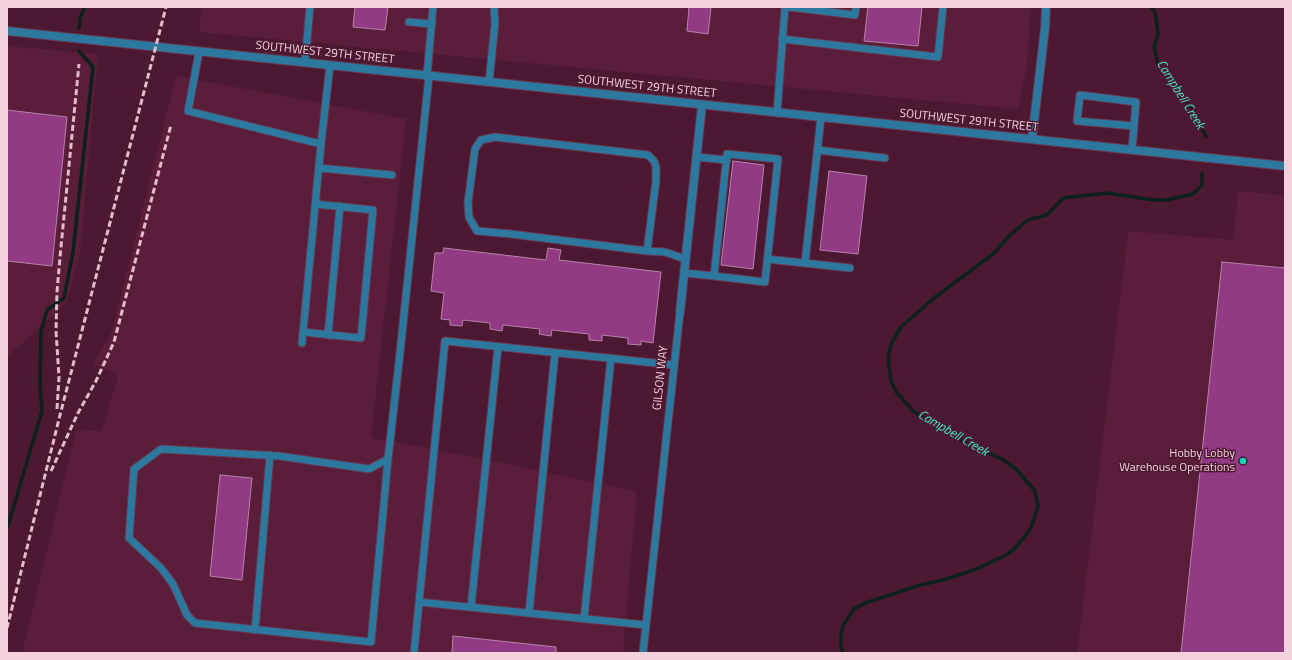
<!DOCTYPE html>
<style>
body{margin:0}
#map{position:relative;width:1292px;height:660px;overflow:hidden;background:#4d1831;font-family:"Titillium Web",sans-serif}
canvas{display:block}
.frame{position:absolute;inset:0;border:8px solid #f4d1dd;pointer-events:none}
</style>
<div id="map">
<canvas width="1292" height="660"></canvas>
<div class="frame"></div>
</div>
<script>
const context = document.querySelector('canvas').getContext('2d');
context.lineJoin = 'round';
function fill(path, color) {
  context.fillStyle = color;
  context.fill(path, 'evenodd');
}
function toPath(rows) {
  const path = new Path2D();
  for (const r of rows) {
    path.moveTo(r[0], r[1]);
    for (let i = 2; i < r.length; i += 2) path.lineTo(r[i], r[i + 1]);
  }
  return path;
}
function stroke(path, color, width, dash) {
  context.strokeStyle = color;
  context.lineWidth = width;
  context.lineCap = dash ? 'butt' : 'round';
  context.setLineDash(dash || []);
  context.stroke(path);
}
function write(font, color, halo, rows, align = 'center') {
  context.font = font + ' "Titillium Web",sans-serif';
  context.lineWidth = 3;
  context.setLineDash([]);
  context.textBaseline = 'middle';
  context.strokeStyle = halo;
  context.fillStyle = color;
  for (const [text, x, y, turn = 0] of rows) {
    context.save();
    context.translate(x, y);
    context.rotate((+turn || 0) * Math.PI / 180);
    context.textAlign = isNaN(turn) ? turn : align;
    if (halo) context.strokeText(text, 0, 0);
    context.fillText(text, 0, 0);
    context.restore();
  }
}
fill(toPath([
 [202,7,1031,7,1027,66,1018,109,199,32],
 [7,46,98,54,80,253,67,302,7,357],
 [176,76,406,119,371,438,398,442,637,491,623,653,22,653,76,430,102,431,118,375,93,364,112,331],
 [1238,191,1285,196,1285,653,1077,653,1128,231,1233,240]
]), '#5b1e3a');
stroke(toPath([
 [1151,7,1155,12,1156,18,1158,35,1154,47,1158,64,1164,75,1194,111,1206,137],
 [79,28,80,18,85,7],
 [7,529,42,411,40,383,41,331,47,310,64,298,73,252,93,67,79,51],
 [843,653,841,647,841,635,843,626,854,609,865,603,920,585,943,580,968,572,981,567,1006,555,1015,548,1027,534,1031,528,1038,507,1035,491,1016,469,1002,459,966,443,913,411,897,393,891,381,888,356,892,342,901,327,934,298,993,254,1010,235,1028,220,1047,215,1063,198,1107,193,1154,200,1167,200,1193,194,1202,185,1202,174]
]), '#0c211c', 3.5);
const building = toPath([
 [355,7,388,7,385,30,353,27,355,7],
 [689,7,711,7,708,34,687,31,689,7],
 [868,7,922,7,918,46,864,41,868,7],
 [7,110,67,117,52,266,7,261,7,110],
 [733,161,764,165,753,269,721,265,733,161],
 [829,171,867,176,858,254,820,250,829,171],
 [444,248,546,260,548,248,561,250,559,260,661,272,653,343,641,341,641,345,628,344,628,338,602,335,602,341,589,340,589,334,552,330,551,336,539,334,540,329,503,325,502,331,490,329,490,323,463,320,462,326,450,325,450,320,441,319,444,293,431,291,435,253,443,253,444,248],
 [1222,262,1285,268,1285,653,1181,653,1222,262],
 [220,475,252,478,242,580,210,576,220,475],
 [453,636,556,647,556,653,452,653,453,636]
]);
fill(building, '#923a83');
stroke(building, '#b783ac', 1);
const service = toPath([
 [789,7,855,15,856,7],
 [409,22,432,24],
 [782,39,938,57,943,7],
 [199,52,188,111,321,144],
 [305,62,310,7],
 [427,76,433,7],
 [489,82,495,24,494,7],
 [777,113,785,7],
 [817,150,885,158],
 [1132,150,1136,102,1080,95,1077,121,1134,126],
 [727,154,778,159,765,282,714,276,727,154],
 [696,157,727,160],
 [319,168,392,175],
 [647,251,656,181,656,167,654,161,648,155,495,137,481,140,475,149,468,202,469,217,477,231,511,234,647,251,665,252,685,259],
 [767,259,850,268],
 [805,263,821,117],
 [684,273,714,276],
 [303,332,361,338,373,210,315,204],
 [328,335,340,206],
 [302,343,321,144,330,65],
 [388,459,371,642,195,623,187,615,173,584,161,568,129,538,134,469,161,449,279,456,369,469,388,459,400,353,429,76],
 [419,602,646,625],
 [471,607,498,347],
 [529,613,555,353],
 [584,619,611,358],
 [255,630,270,455],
 [414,653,445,341,674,365],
 [643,653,680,312]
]);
const minor = toPath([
 [1032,139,1045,28,1046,7],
 [680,312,702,105]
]);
const tertiary = toPath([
 [7,31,1285,166]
]);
stroke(service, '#68364d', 9);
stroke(minor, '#68364d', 10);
stroke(tertiary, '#68364d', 10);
stroke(service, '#2d789e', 7);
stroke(minor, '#2d789e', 8);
stroke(tertiary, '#2d789e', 8);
stroke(toPath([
 [57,409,59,377,56,331,57,292,60,257,79,64],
 [51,471,78,413,96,381,114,342,171,125],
 [7,628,59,419,166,7]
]), '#e1bcc9', 3, [6, 3]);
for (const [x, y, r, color] of [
 [1243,461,4,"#1bd5b1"]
]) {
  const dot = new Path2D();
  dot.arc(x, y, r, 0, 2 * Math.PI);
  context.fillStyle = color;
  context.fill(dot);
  stroke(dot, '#4d1831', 1.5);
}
write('12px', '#f4d1dd', '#4d1831', [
 ["SOUTHWEST 29TH STREET",325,53,6],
 ["SOUTHWEST 29TH STREET",647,87,6],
 ["SOUTHWEST 29TH STREET",969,121,6],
 ["GILSON WAY",661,378,-84]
]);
write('12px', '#f4d1dd', '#4d1831', [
 ["Hobby Lobby",1235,454],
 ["Warehouse Operations",1235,468]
], 'right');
write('italic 13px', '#41e7c3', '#4d1831', [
 ["Campbell Creek",1180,95,58],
 ["Campbell Creek",953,434,30]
]);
</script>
